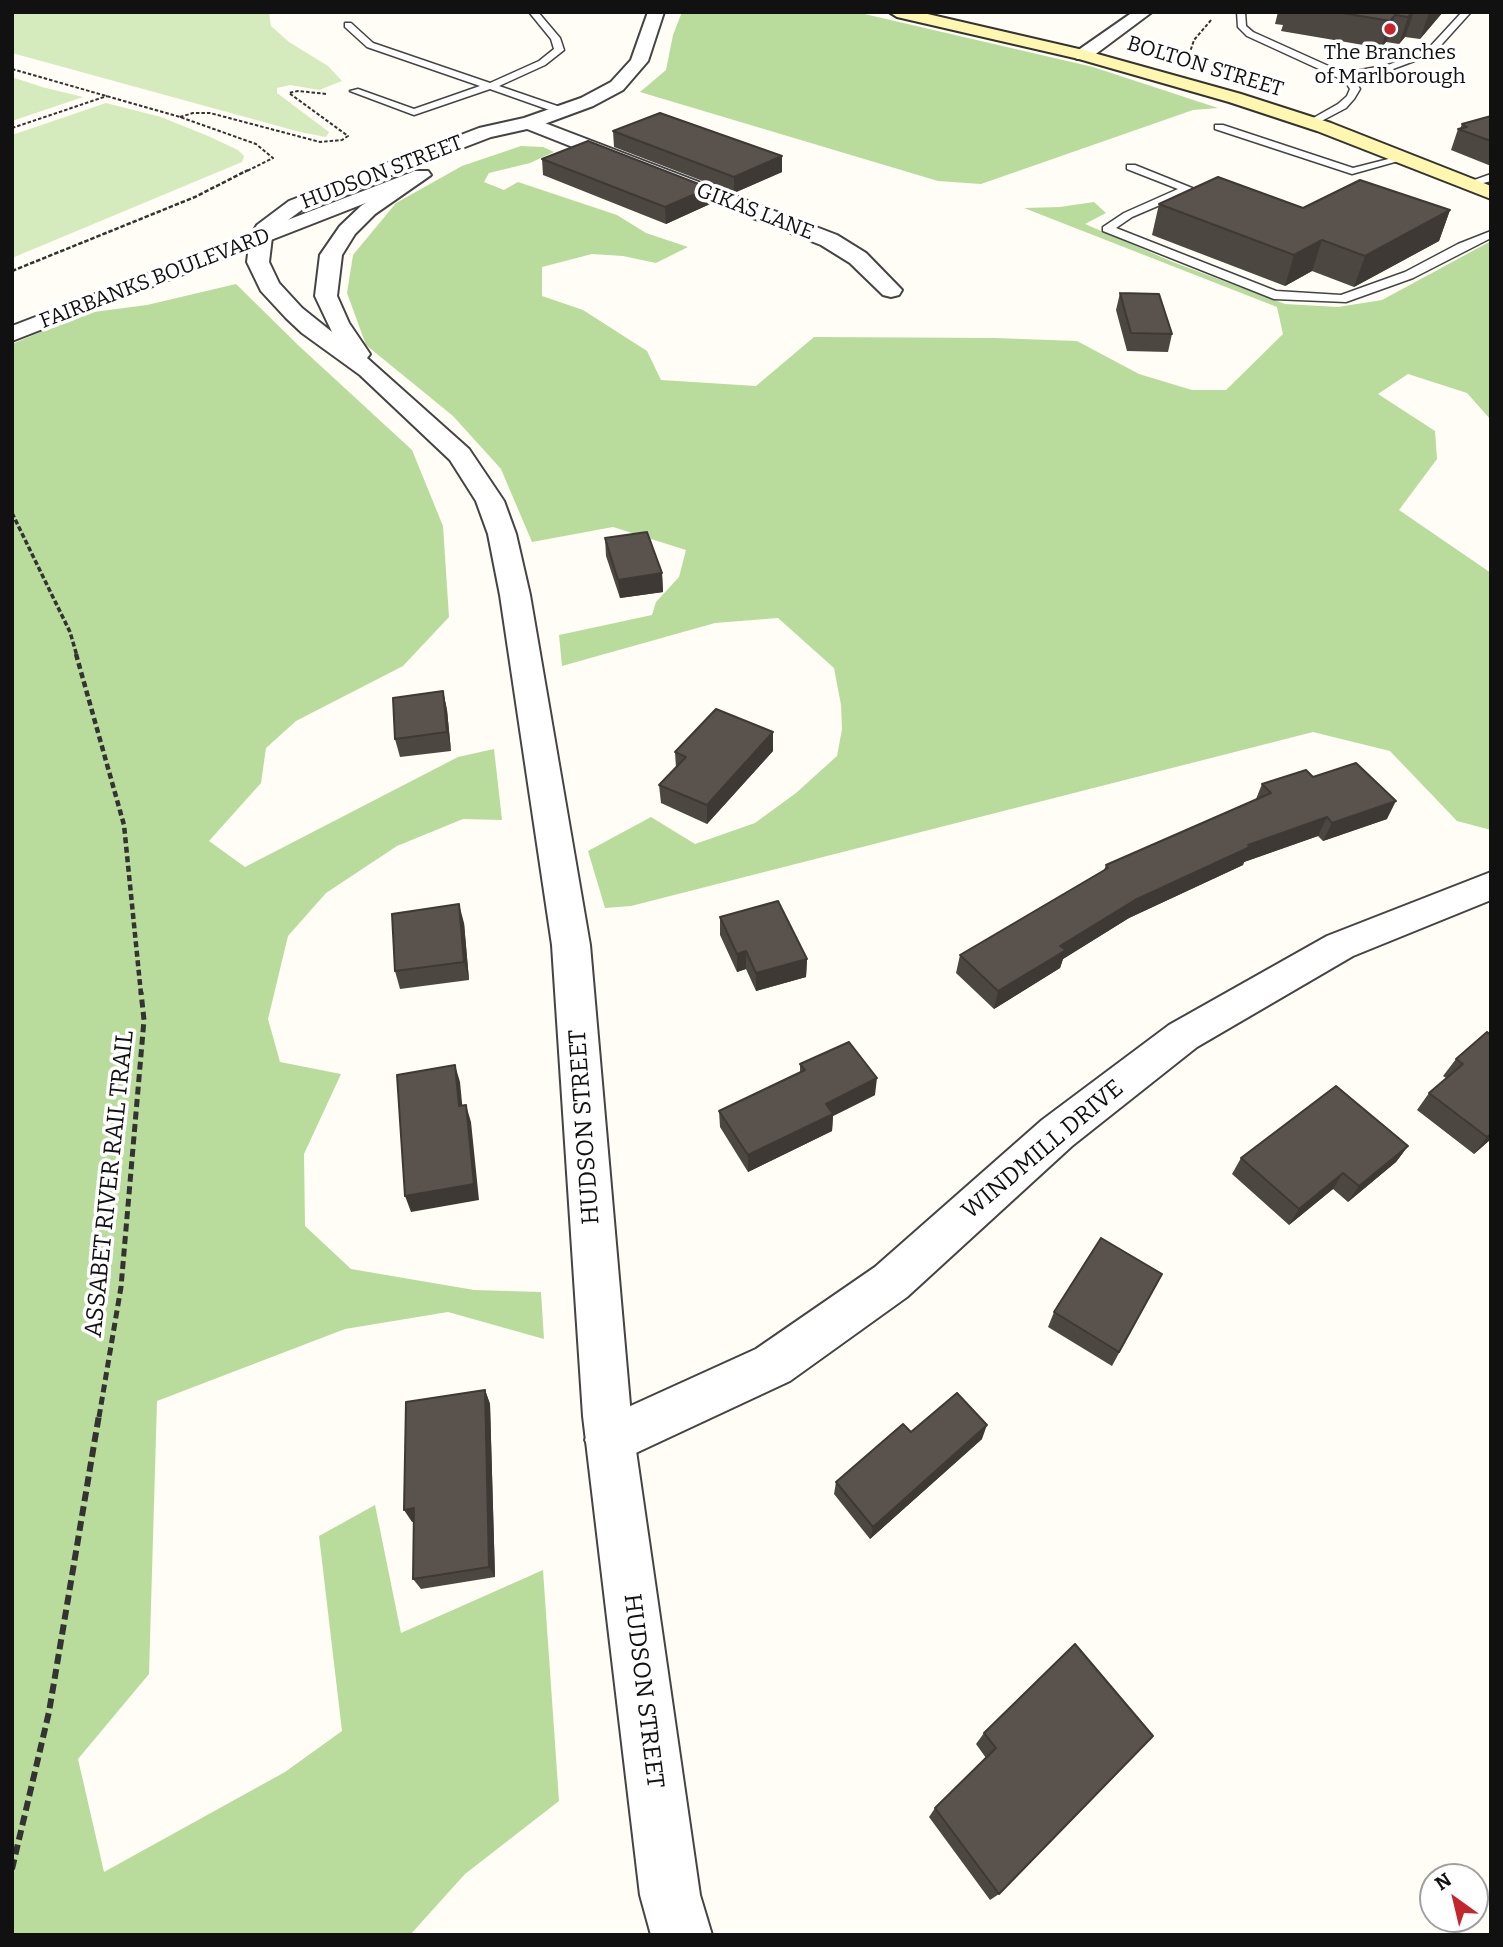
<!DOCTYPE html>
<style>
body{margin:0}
#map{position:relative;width:1503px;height:1947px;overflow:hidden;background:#fffdf5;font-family:Bitter,serif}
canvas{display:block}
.frame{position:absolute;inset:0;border:14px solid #111;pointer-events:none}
.north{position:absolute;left:1419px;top:1863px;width:70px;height:70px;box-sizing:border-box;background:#fff;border:2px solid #a0a0a0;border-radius:50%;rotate:326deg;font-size:19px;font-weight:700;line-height:28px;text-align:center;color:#111}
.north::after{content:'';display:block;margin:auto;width:24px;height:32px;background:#c4262e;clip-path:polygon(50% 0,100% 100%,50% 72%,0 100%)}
</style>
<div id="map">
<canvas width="1503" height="1947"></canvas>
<div class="frame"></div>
<div class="north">N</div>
</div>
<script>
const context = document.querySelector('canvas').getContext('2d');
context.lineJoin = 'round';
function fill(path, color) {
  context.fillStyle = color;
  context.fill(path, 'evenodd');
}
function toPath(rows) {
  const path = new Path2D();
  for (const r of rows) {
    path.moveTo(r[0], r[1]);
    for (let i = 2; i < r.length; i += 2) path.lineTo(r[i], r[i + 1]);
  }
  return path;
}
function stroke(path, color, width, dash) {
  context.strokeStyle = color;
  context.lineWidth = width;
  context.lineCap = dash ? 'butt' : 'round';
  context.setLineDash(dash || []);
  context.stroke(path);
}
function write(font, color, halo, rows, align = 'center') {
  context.font = font + ' Bitter,serif';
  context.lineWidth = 7;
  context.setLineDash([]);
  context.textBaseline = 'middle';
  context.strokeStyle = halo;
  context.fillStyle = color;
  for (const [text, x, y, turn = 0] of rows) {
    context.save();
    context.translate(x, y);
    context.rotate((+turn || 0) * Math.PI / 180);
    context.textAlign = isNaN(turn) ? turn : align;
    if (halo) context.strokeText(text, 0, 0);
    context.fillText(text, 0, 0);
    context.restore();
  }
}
fill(toPath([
 [12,12,269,12,271,26,289,42,328,66,342,81,319,90,290,85,277,88,277,93,329,132,326,137,300,132,12,53],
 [12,77,42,87,83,97,12,121],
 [106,103,161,117,208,136,238,150,244,156,242,162,12,258,12,135]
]), '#d5ebbd');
fill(toPath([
 [682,12,856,12,1093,67,1218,108,1193,110,981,184,938,181,640,92,666,70,673,35],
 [521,146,543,147,554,152,530,163,489,173,484,182,504,190,518,182,617,215,646,233,688,247,656,263,623,256,592,254,542,267,542,296,583,310,647,351,661,380,756,386,814,337,995,338,1077,341,1139,374,1192,390,1226,390,1283,334,1277,307,1024,208,1060,207,1094,202,1106,213,1085,224,1173,262,1285,304,1338,307,1382,300,1491,241,1491,420,1467,393,1408,374,1378,394,1435,431,1437,459,1399,510,1491,573,1491,830,1457,821,1390,751,1313,732,631,906,605,908,588,851,651,817,695,844,755,823,796,793,837,756,842,729,841,705,834,668,778,618,715,623,562,666,559,635,652,615,656,602,679,577,686,550,613,527,532,542,501,469,453,416,366,345,347,293,353,255,396,203,462,166],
 [236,284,298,345,412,450,443,526,449,617,403,666,296,721,266,748,261,783,209,841,245,867,458,757,494,749,502,820,463,819,397,846,326,893,288,936,268,1019,280,1062,341,1074,304,1154,305,1226,351,1269,474,1290,541,1292,544,1339,448,1312,345,1329,157,1401,149,1674,78,1759,104,1872,285,1772,342,1731,319,1536,375,1505,401,1633,543,1570,559,1801,465,1874,410,1935,12,1935,12,344,86,313,147,305]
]), '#b9dc9c');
const service = toPath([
 [529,12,538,12,560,38,564,50,545,65,499,86,566,109,566,113,558,113,490,89,414,115,350,91,358,89,414,109,480,86,367,47,345,27,345,23,351,23,373,43,490,83,539,61,554,49,551,39,529,12],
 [1237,12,1245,12,1246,26,1253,32,1344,73,1388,65,1427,50,1462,12,1471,12,1433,54,1393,69,1353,77,1360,89,1354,99,1346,108,1312,126,1308,125,1308,121,1338,104,1347,96,1350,89,1345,81,1247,36,1238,27,1237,12],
 [1215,125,1223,125,1353,168,1404,155,1409,158,1352,174,1215,129,1215,125],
 [1127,165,1135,165,1202,192,1196,195,1188,193,1132,217,1116,228,1276,291,1341,295,1405,272,1458,244,1491,231,1491,238,1413,278,1346,302,1274,299,1103,231,1103,227,1124,213,1178,189,1127,169,1127,165],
 [1491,174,1491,181,1468,187,1463,184,1491,174]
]);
const minor = toPath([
 [1133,12,1152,12,1089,59,1077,59,1074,55,1077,51,1133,12],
 [529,117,837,235,866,253,902,290,899,295,891,297,883,295,850,263,821,245,522,127,520,123,529,117],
 [415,171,422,173,425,177,422,181,12,341,12,326,415,171],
 [1491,872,1491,900,1353,956,1197,1047,1072,1146,907,1297,790,1381,610,1465,593,1457,585,1440,593,1423,756,1349,875,1267,1042,1120,1169,1025,1327,936,1491,872]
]);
const tertiary = toPath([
 [648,12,664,12,648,61,623,90,593,106,536,127,491,137,303,209,276,229,272,237,269,262,279,283,302,308,332,332,315,296,320,255,340,226,361,206,414,171,428,171,431,175,375,214,355,234,342,255,337,296,349,323,370,354,367,358,469,449,504,501,516,534,530,595,590,945,631,1416,700,1895,712,1935,651,1935,640,1895,583,1416,552,945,500,595,488,534,476,501,450,460,360,375,302,333,286,318,261,291,247,262,250,237,257,225,289,201,479,128,524,118,581,98,611,82,631,60,648,12]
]);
const secondary = toPath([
 [889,12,919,12,1083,50,1241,94,1331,123,1491,186,1491,199,1317,131,1229,102,1079,59,897,17,889,12]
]);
stroke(service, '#444', 3);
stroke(minor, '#444', 4);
stroke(tertiary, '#444', 4);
stroke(secondary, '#333', 4);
stroke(toPath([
 [1189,55,1194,40,1212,19],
 [12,69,180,117,256,144,273,158,245,172],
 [180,117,193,113,210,113,320,142,342,140,348,136,289,93,298,91,327,94],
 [12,128,107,96]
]), '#333', 2, [3.5, 2]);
stroke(toPath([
 [12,271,195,197,248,170]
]), '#333', 2.5, [4.5, 2]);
stroke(toPath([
 [12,513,70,632,77,656]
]), '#333', 3.5, [5, 2.5]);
stroke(toPath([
 [76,654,124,825,141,994]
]), '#333', 4.5, [6, 3.5]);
stroke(toPath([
 [99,1417,121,1287,144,1020,141,992]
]), '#333', 5, [8, 4.5]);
stroke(toPath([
 [12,1869,49,1712,99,1415]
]), '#333', 6, [10, 5]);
fill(service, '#fff');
fill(minor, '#fff');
fill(tertiary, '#fff');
fill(secondary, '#fff6b0');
fill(toPath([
 [1278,12,1443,12,1420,39,1405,37,1399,44,1386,42,1381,48,1281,31,1283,25,1275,24],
 [1491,116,1491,166,1451,150,1458,129,1460,129,1462,124],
 [613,131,782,172,734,193,614,147],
 [542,159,709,188,710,204,666,224,543,175],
 [1159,204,1303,208,1450,210,1439,241,1354,287,1312,271,1285,286,1152,235],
 [1120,293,1172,334,1168,352,1127,351,1116,310],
 [605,538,662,573,663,592,620,598,606,556],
 [443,691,447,710,451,751,400,757,395,739],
 [773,732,773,751,707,824,661,803,659,785,676,768,675,752],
 [1313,777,1387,819,1323,841,1318,836,1244,862,1243,865,1129,918,1063,959,1060,968,994,1009,956,973,960,955,1104,870,1106,865,1256,799,1262,784],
 [720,917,807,959,806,977,756,991,746,969,737,972,720,935],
 [464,923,469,980,400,989,395,971],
 [1491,1035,1491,1139,1474,1154,1417,1110,1429,1093,1446,1078,1443,1076,1456,1059],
 [800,1064,875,1095,833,1116,832,1131,748,1172,720,1127,719,1111,800,1073],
 [1408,1146,1396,1162,1348,1202,1333,1189,1289,1225,1232,1174,1241,1158],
 [1162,1274,1112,1366,1048,1327,1054,1312],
 [485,1390,490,1404,495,1577,421,1589,413,1579,414,1522,412,1522],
 [911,1432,982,1439,870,1539,834,1494,836,1482],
 [1075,1644,999,1894,990,1900,929,1817,935,1808,986,1758,976,1744,984,1733]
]), '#4d4742');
fill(toPath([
 [1413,12,1414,12,1405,37,1399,44,1408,17],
 [1430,12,1443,12,1420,39,1429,13],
 [1395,15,1386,42,1381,48,1390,21],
 [782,156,782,172,734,193,734,177],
 [709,188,710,204,666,224,665,207],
 [1450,210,1439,241,1354,287,1365,256],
 [1322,240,1312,271,1285,286,1294,255],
 [662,573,663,592,620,598,618,580],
 [443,691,447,710,451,751,447,732],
 [773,732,773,751,707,824,707,805],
 [1396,801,1387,819,1323,841,1332,823],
 [1327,817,1318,836,1244,862,1243,865,1129,918,1063,959,1060,968,994,1009,998,991,1060,946,1135,900,1248,845],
 [459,904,464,923,469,980,464,962],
 [746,951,746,969,737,972,737,954],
 [807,959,806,977,756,991,756,973],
 [455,1065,460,1082,464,1123,459,1106],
 [877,1078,875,1095,833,1116,832,1131,748,1172,748,1155,826,1104],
 [466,1105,471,1122,479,1200,411,1212,405,1196],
 [1491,1134,1491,1139,1474,1154,1487,1137],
 [1408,1146,1396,1162,1348,1202,1359,1186],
 [1343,1173,1333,1189,1289,1225,1299,1209],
 [485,1390,490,1404,495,1577,489,1567],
 [987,1425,982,1439,870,1539,873,1527],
 [414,1508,421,1520,412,1522,404,1510]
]), '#3f3936');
const building = toPath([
 [1337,12,1413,12,1408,17,1395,15,1390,21,1337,12],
 [660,113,782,156,734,177,613,131,660,113],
 [1491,116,1491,141,1458,129,1467,127,1462,124,1491,116],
 [588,141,709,188,665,207,542,159,588,141],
 [1218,177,1303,208,1360,180,1450,210,1365,256,1322,240,1294,255,1159,204,1218,177],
 [1120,293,1159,294,1172,334,1131,333,1120,293],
 [647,532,662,573,618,580,605,538,647,532],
 [443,691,447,732,395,739,393,698,443,691],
 [716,709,773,732,707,805,659,785,686,757,675,752,716,709],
 [1356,763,1396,801,1332,823,1327,817,1248,845,1250,847,1135,900,1060,946,1066,950,998,991,960,955,1108,868,1106,865,1271,793,1262,784,1306,770,1313,777,1356,763],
 [778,901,807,959,756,973,746,951,737,954,720,917,778,901],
 [459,904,464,962,395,971,392,914,459,904],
 [1487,1032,1491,1035,1491,1134,1487,1137,1429,1093,1463,1064,1456,1059,1487,1032],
 [849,1042,877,1078,826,1104,833,1114,748,1155,719,1111,805,1070,800,1064,849,1042],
 [455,1065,459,1106,466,1105,474,1184,405,1196,397,1075,455,1065],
 [1336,1086,1408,1146,1359,1186,1343,1173,1299,1209,1241,1158,1336,1086],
 [1101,1238,1162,1274,1119,1352,1054,1312,1101,1238],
 [485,1390,489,1567,413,1579,414,1508,404,1510,406,1402,485,1390],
 [957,1393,987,1425,873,1527,836,1482,903,1424,911,1432,957,1393],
 [1075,1644,1153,1736,999,1894,935,1808,996,1748,984,1733,1075,1644]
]);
fill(building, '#5a524d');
stroke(building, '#3f3936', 2);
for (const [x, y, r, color] of [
 [1390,29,7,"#c4262e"]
]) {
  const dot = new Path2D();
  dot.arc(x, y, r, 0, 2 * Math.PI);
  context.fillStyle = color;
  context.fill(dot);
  stroke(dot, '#fff', 2.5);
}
write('21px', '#111', '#fff', [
 ["The Branches",1390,53],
 ["of Marlborough",1390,77]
]);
write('21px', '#111', '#fff', [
 ["BOLTON STREET",1205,67,17],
 ["HUDSON STREET",382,173,-21],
 ["GIKAS LANE",755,212,21],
 ["FAIRBANKS BOULEVARD",155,279,-21]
]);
write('24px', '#111', '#fff', [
 ["HUDSON STREET",585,1127,-94],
 ["WINDMILL DRIVE",1043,1150,-40],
 ["ASSABET RIVER RAIL TRAIL",110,1184,-84],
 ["HUDSON STREET",643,1691,83]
]);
</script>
